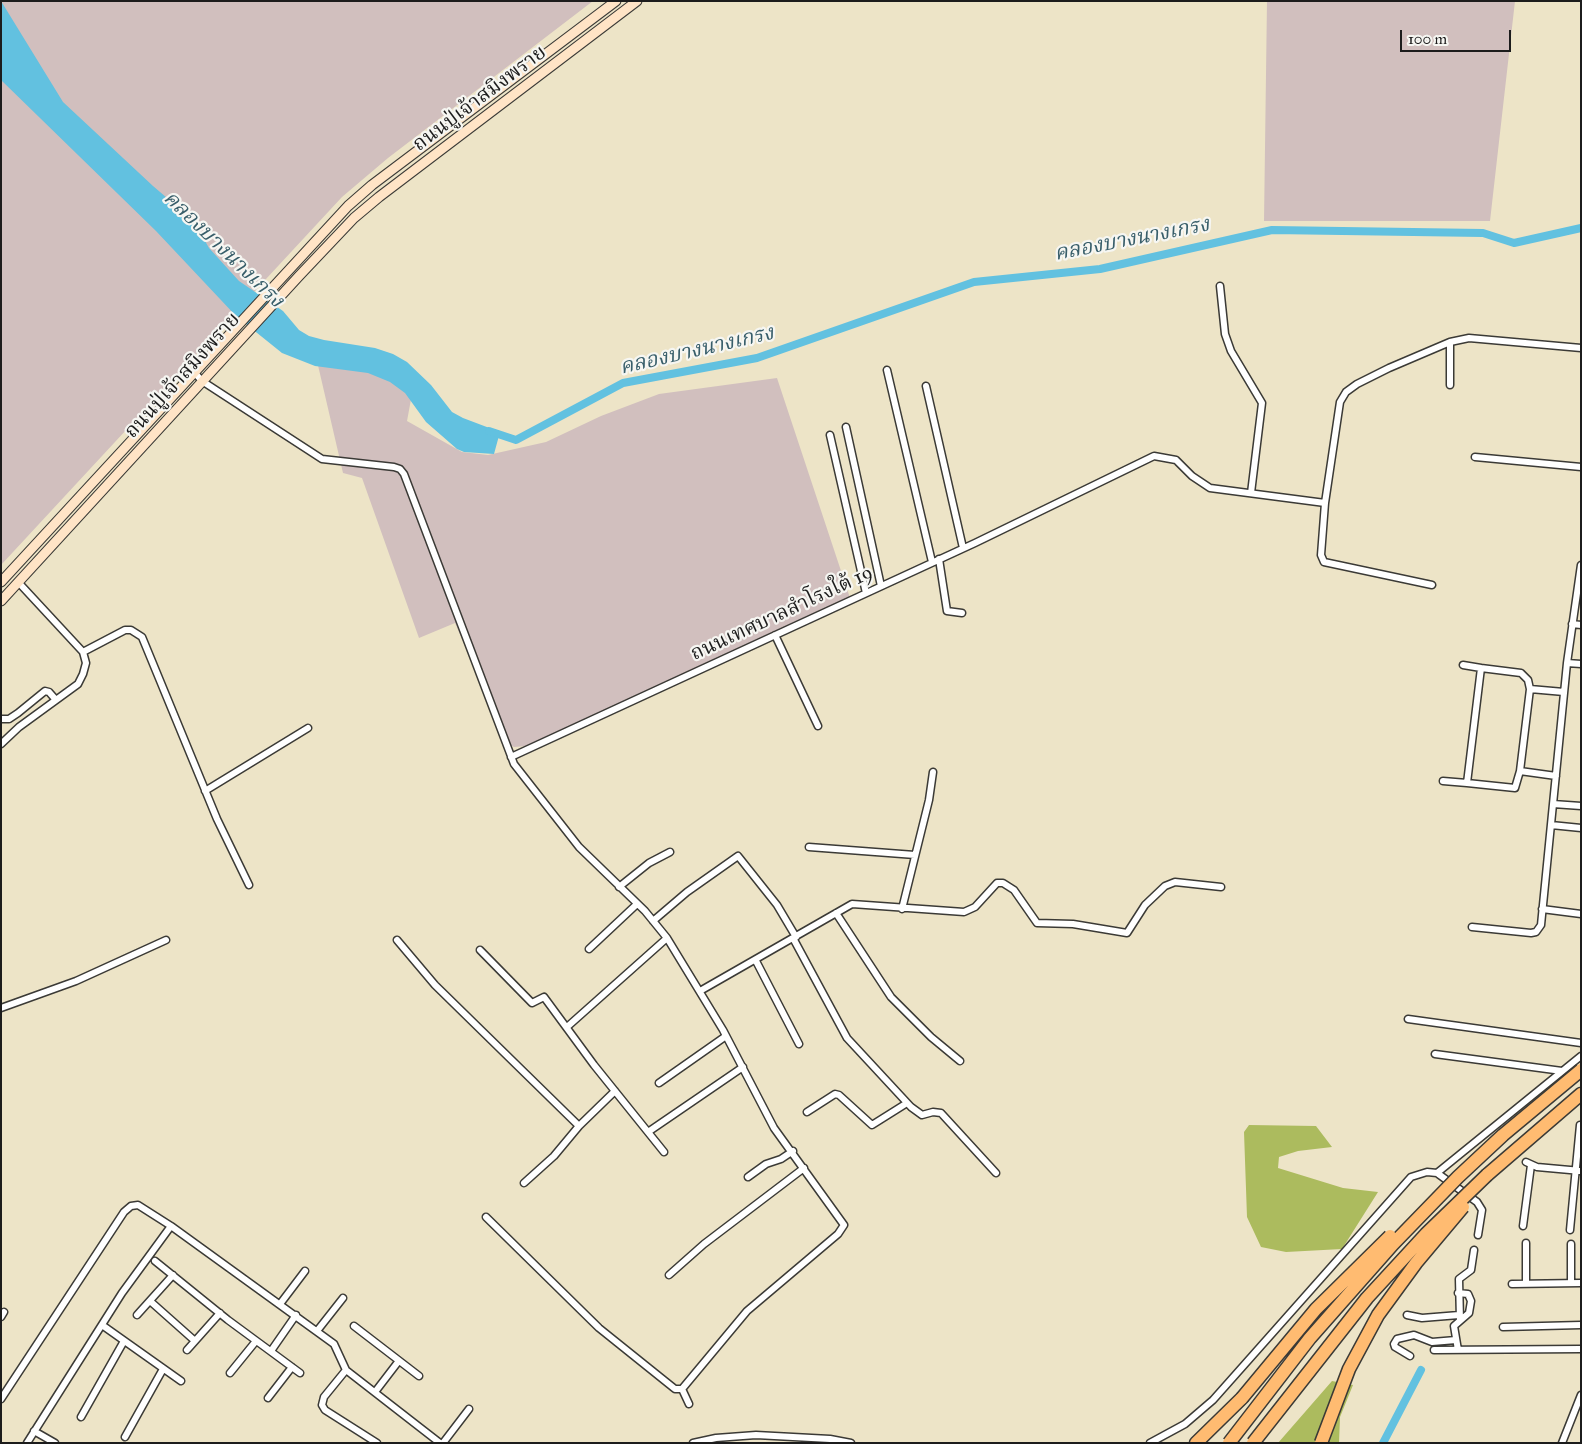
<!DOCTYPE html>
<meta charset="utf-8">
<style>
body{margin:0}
#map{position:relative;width:1582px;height:1444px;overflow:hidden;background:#ede4c7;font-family:"IM FELL Great Primer",serif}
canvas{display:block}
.frame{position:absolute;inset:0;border:2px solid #1c1c1c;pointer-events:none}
.scale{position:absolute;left:1400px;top:30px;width:111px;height:22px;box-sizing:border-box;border:2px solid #1c1c1c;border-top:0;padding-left:6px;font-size:15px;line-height:18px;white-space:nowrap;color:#1c1c1c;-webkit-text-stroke:4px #f6f6f2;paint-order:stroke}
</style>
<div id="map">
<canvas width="1582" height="1444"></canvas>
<div class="frame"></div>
<div class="scale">100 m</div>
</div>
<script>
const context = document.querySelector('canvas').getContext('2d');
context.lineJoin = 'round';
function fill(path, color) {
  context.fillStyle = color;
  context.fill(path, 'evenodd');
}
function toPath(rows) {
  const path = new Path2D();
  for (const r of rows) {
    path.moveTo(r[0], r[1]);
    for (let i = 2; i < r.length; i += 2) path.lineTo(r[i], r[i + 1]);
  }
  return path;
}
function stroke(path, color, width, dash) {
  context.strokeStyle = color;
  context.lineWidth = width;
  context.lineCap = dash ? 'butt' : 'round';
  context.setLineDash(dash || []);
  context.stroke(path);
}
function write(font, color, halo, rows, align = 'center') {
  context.font = font + ' "IM FELL Great Primer","Noto Serif Thai",serif';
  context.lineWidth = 4.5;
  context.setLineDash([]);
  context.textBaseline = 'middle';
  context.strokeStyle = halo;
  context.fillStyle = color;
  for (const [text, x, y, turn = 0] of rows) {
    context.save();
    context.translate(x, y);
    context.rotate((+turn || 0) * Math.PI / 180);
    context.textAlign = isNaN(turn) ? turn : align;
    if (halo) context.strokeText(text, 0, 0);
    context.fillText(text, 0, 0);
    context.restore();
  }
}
fill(toPath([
 [1,1,593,1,388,158,342,197,1,565],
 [1267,1,1515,1,1490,221,1264,221],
 [317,361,386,375,412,394,407,421,462,452,488,455,546,442,601,416,659,394,777,378,850,598,527,746,514,747,507,743,455,623,419,638,362,478,343,473]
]), '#d1bfbe');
fill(toPath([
 [1249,1125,1316,1126,1332,1147,1298,1151,1279,1157,1278,1168,1343,1188,1378,1192,1342,1249,1286,1252,1261,1247,1247,1217,1244,1132],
 [1332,1381,1353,1385,1340,1417,1339,1443,1278,1443]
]), '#acbb5e');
fill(toPath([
 [1,1,63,102,153,186,194,221,209,248,239,281,283,311,299,330,309,336,324,340,375,348,393,354,407,362,431,385,452,412,463,418,500,432,494,454,464,452,457,449,426,422,405,393,390,382,368,373,315,366,282,353,236,316,156,231,1,80]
]), '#62c1e0');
stroke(toPath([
 [489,431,516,440,623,383,757,358,974,282,1100,269,1272,230,1483,233,1514,243,1581,228],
 [1383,1443,1421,1370]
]), '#62c1e0', 8);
const minor = toPath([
 [1220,286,1225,334,1231,351,1262,403,1251,493],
 [887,370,932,562],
 [194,372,202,381,322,459,394,467,400,469,404,474,514,764,579,847,645,911,667,938,723,1030,774,1128,844,1225,838,1234,747,1311,682,1389,675,1389,599,1328,486,1217],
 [1450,385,1450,342],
 [926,386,963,548],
 [846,427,881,586],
 [830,435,866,593],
 [1475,457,1581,467],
 [1325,503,1321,555,1324,562,1432,585],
 [939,559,947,611,962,613],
 [1572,624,1581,625],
 [775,635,818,726],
 [83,652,125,630,131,630,142,637,217,819,249,885],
 [1567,663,1581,664],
 [1463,665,1481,668],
 [1481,668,1521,673,1528,680,1530,689,1520,771,1515,788,1467,783,1481,668],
 [1530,689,1564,692],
 [1,719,9,719,18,713,45,691,49,692,56,700],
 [1,744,19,727,78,684,83,674,86,663,83,652,19,583],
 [511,757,975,543,1154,456,1176,460,1192,476,1210,488,1325,503,1340,402,1346,392,1357,384,1389,368,1450,342,1469,338,1581,348],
 [1520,771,1556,776],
 [1443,781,1467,783],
 [205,791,308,728],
 [1553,804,1581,806],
 [1551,825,1581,828],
 [809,847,915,855],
 [619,887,649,863,670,852],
 [902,909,929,800,933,772],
 [1542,909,1581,914],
 [836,913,891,997,931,1037,960,1061],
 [653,921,687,892,738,856,777,905,796,937],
 [1472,927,1531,933,1536,932,1541,925,1567,663,1581,565],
 [793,938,847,1038,911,1107,922,1115,933,1112,941,1113,996,1173],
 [397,940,435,985,579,1126,615,1091],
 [589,949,637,904],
 [480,950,532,1003,544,997,594,1065,664,1152],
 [756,961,799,1044],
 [700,991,852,904,964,912,975,907,997,883,1003,883,1014,890,1037,923,1073,924,1127,933,1145,905,1165,886,1175,882,1221,887],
 [1,1008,76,981,166,940],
 [1408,1019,1581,1043],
 [567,1027,667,938],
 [1435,1054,1562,1071],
 [659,1083,726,1036],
 [807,1112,835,1094,839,1095,872,1125,907,1103],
 [648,1132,743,1067],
 [1526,1162,1537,1167,1581,1171],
 [1437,1173,1581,1056],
 [748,1177,766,1164,781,1159,793,1151],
 [524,1183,554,1156,579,1126],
 [1523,1226,1531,1165],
 [1570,1230,1580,1125],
 [1526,1243,1526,1283],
 [1571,1244,1571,1283],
 [155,1261,228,1320,300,1373],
 [669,1275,704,1244,804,1168],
 [1512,1284,1581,1283],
 [1458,1293,1468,1294,1471,1301,1469,1313,1454,1326,1458,1350],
 [150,1301,195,1341],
 [280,1304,305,1271],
 [137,1315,173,1275],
 [1407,1315,1422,1318,1459,1315],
 [1,1317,4,1312],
 [1460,1320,1459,1279,1471,1270,1474,1250],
 [102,1325,181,1381],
 [354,1326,419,1376],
 [1503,1327,1581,1325],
 [317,1331,343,1298],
 [187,1350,220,1313],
 [1434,1350,1581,1349],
 [271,1351,296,1315],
 [1410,1356,1395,1347,1394,1344,1397,1339,1414,1335,1432,1342,1456,1340],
 [346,1370,324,1397,322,1405,325,1410,377,1443],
 [230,1373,256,1341],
 [682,1389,689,1404],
 [375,1392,398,1362],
 [268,1398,292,1367],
 [1,1399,124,1212,131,1206,138,1205,171,1226,334,1344,346,1370,440,1443],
 [81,1417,124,1341],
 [34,1431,55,1443],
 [125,1437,163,1369],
 [27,1443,122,1293,171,1226],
 [443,1443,469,1409],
 [693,1443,716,1438,756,1435,830,1439,851,1443],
 [1150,1443,1185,1424,1213,1400,1411,1177,1427,1172,1437,1173,1477,1202,1482,1210,1478,1235],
 [1562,1443,1581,1395]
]);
const secondary = toPath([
 [1,582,348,206,372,185,616,1],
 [1,601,299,276,354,218,379,197,637,1]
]);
const motorway = toPath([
 [1487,1175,1581,1094],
 [1196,1443,1242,1398]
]);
stroke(minor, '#3b3a36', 9);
stroke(secondary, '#3b3a36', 11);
stroke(motorway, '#3b3a36', 15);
stroke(minor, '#fff', 6);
stroke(secondary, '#ffe4c6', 9);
stroke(motorway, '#ffbb71', 12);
const motorwayBridge = toPath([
 [1242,1398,1316,1309,1390,1236],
 [1229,1443,1310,1338,1393,1244,1458,1177,1503,1135,1581,1070],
 [1253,1443,1367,1298,1426,1234,1487,1175],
 [1321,1443,1349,1369,1378,1315,1416,1263,1463,1207]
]);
stroke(motorwayBridge, '#3b3a36', 15, []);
stroke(motorwayBridge, '#ffbb71', 12);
write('20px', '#1c1c1c', '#f6f6f2', [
 ["ถนนปู่เจ้าสมิงพราย",480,99,-37],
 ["ถนนปู่เจ้าสมิงพราย",183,376,-48],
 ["ถนนเทศบาลสำโรงใต้ 19",782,614,-25]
]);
write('italic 21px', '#385e6a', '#f6f6f2', [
 ["คลองบางนางเกรง",1132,240,-11],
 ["คลองบางนางเกรง",223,250,44],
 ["คลองบางนางเกรง",697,351,-13]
]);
</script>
